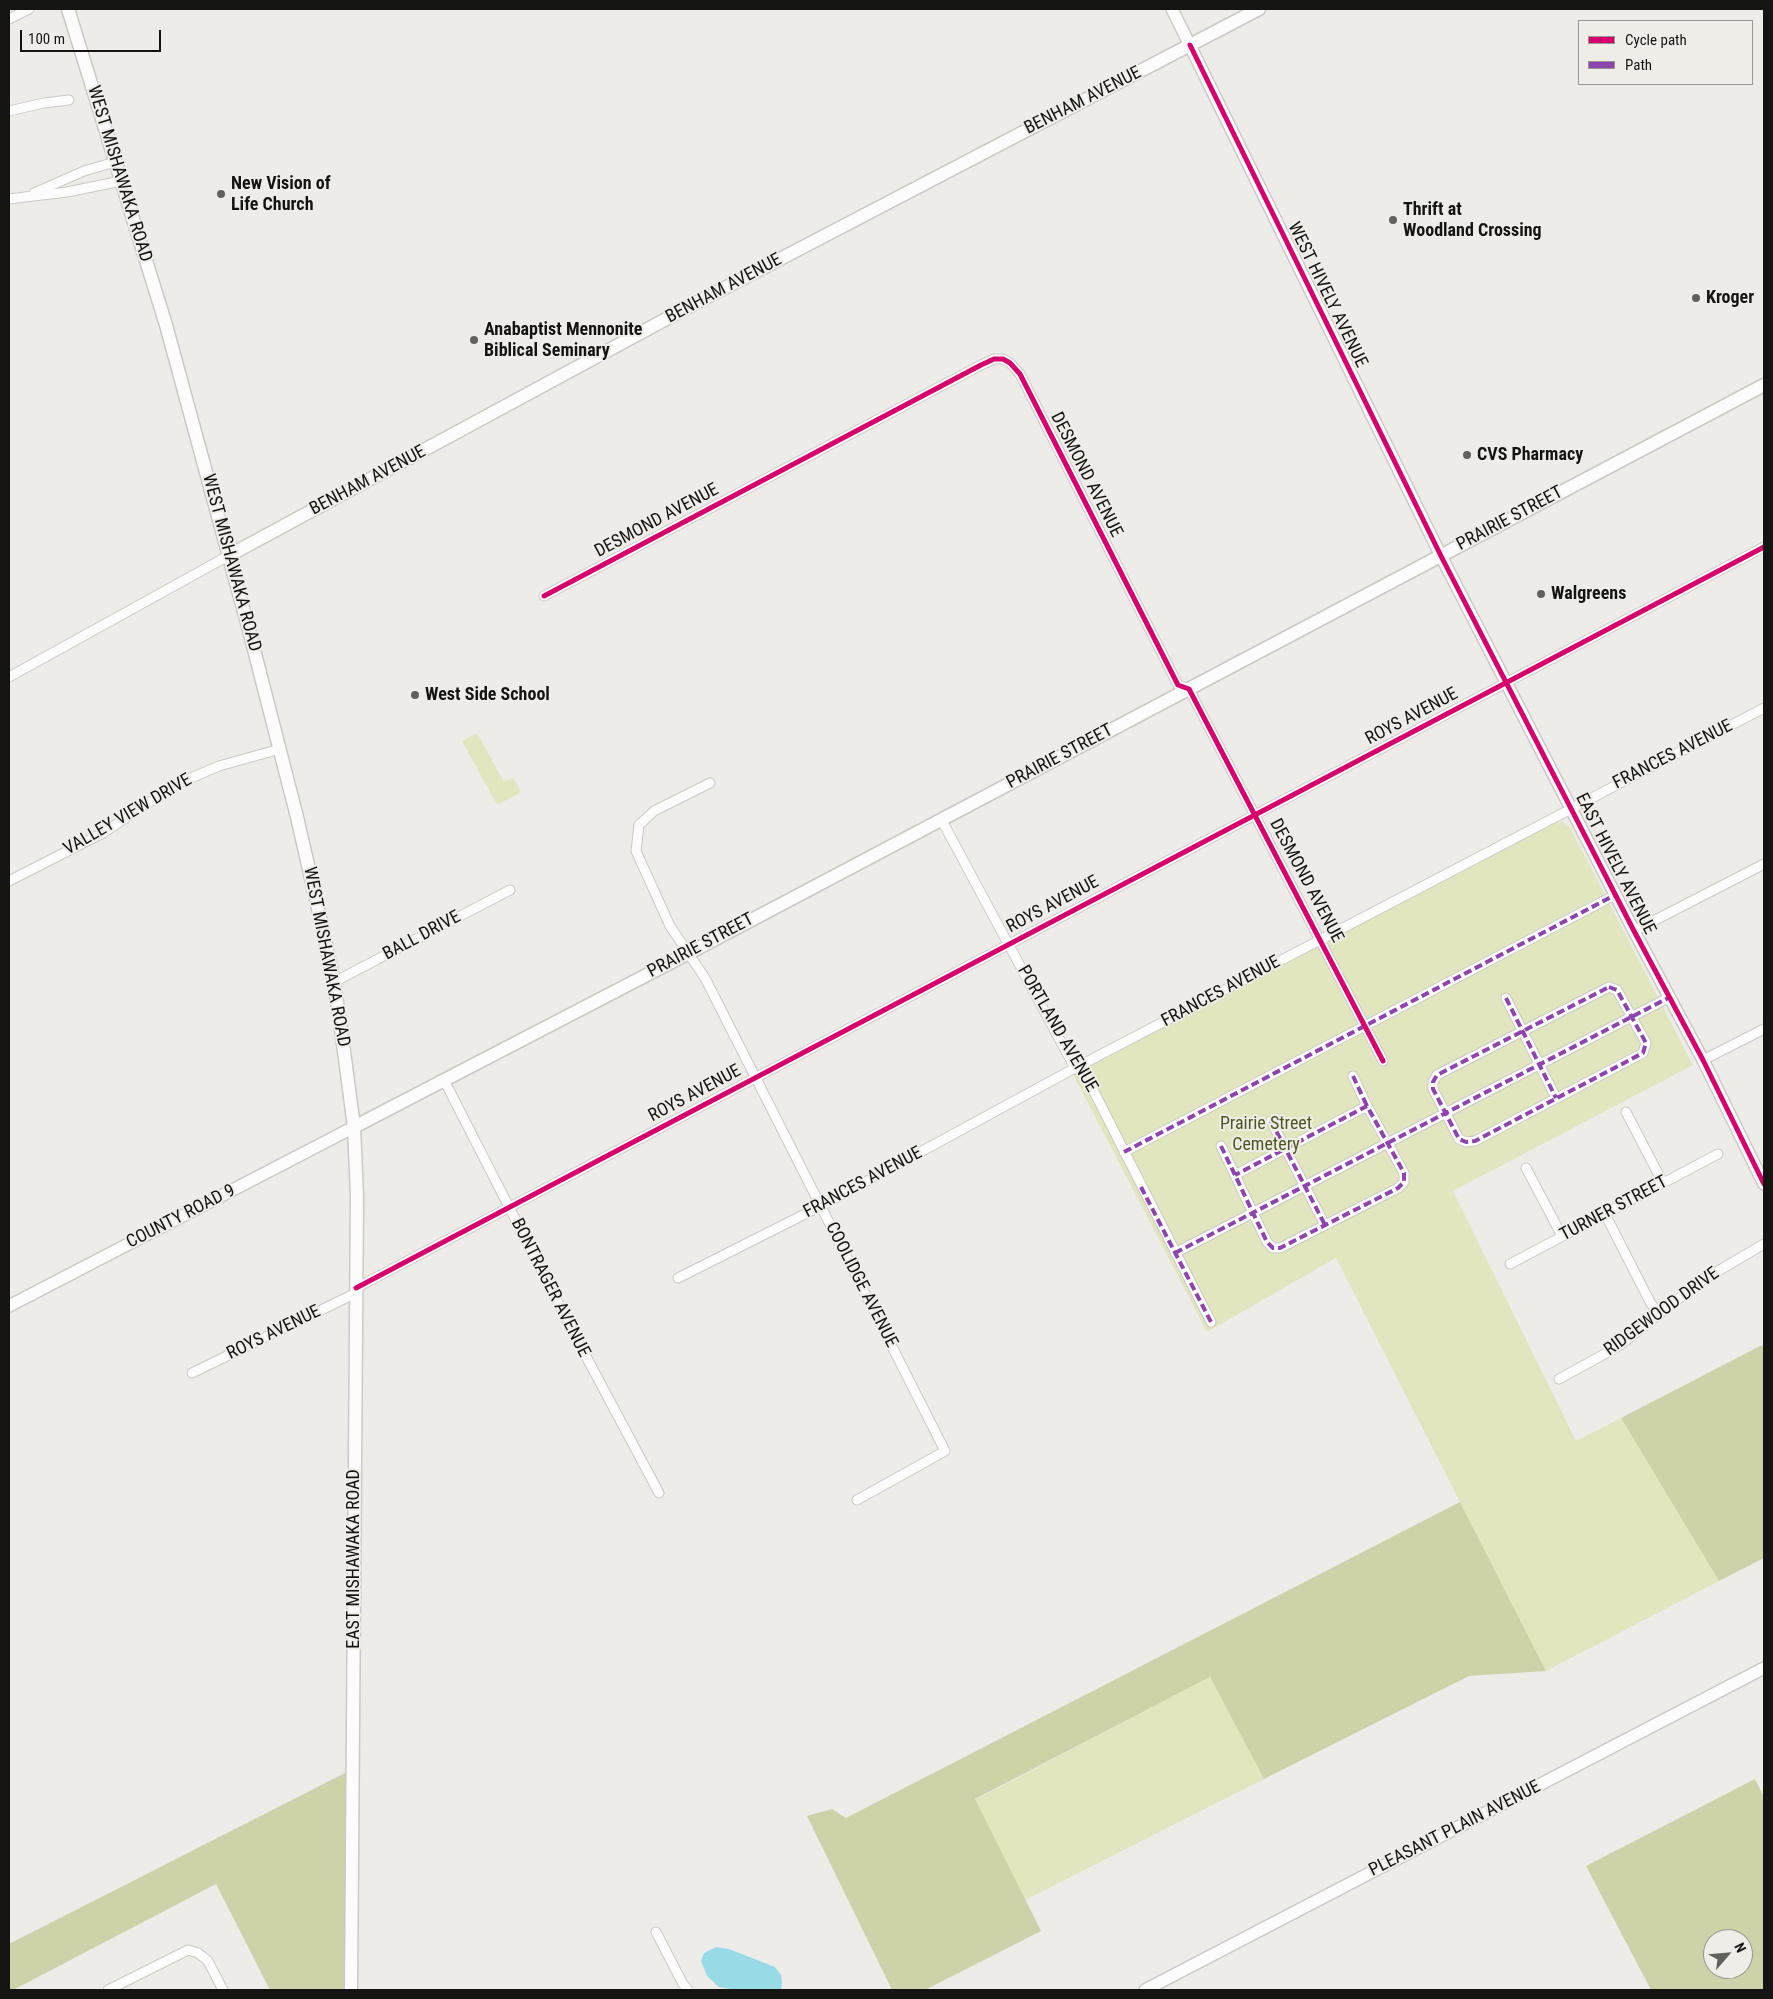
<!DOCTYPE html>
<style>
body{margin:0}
#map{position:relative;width:1773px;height:1999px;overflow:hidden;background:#edece8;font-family:"Roboto Condensed",sans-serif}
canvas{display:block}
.frame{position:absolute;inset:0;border:10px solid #141412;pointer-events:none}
.legend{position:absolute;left:1578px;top:20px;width:175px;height:65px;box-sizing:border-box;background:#eeede7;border:1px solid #979692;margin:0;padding:6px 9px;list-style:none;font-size:15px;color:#141412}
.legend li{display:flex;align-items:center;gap:10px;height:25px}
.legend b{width:25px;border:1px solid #979692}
.north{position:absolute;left:1703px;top:1929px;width:50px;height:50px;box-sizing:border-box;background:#eeede7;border:1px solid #979692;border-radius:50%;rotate:63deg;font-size:14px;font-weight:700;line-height:20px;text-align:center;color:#141412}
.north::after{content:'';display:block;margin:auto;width:18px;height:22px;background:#60605d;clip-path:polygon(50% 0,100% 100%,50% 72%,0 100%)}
.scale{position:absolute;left:20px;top:30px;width:141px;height:22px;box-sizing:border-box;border:2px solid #141412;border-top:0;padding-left:6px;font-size:15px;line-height:18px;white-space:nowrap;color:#141412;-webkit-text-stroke:4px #eeede7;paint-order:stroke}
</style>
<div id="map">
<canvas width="1773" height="1999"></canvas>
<div class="frame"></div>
<ul class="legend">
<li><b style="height:6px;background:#d6006c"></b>Cycle path</li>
<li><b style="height:6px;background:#8e44ad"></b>Path</li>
</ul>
<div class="north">N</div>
<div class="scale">100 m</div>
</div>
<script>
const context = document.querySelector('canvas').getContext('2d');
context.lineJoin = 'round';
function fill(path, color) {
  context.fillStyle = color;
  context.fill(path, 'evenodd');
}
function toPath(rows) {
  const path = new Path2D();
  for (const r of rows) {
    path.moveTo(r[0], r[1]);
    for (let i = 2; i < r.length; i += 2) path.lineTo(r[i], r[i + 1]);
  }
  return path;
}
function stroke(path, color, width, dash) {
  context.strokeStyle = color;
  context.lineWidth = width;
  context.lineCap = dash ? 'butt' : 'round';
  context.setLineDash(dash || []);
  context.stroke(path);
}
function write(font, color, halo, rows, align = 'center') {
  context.font = font + ' "Roboto Condensed",sans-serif';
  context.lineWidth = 4;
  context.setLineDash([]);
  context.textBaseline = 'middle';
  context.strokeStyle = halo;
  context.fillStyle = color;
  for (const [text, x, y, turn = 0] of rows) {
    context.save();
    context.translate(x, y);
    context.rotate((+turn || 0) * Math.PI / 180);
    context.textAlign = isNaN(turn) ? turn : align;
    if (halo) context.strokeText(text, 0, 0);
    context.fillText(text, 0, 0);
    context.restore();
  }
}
fill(toPath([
 [477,733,504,782,511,778,514,780,520,790,519,794,498,804,496,803,462,741],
 [1562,822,1570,827,1693,1065,1453,1191,1576,1441,1621,1418,1719,1581,1546,1671,1336,1258,1207,1332,1073,1074,1553,823],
 [1210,1677,1264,1779,1025,1900,975,1800]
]), '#e1e6be');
fill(toPath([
 [1762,1345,1764,1349,1764,1558,1719,1581,1621,1418],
 [1460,1502,1546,1671,1469,1676,1264,1779,1210,1677,975,1799,1041,1931,925,1990,892,1990,807,1816,832,1809,846,1818],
 [347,1772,344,1990,270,1990,216,1884,13,1990,9,1990,9,1944],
 [1755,1779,1764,1797,1764,1990,1651,1990,1586,1866],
 [1713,1939,1743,1939,1743,1969,1713,1969]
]), '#ced2a9');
fill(toPath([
 [716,1947,729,1949,775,1967,781,1975,782,1982,781,1990,736,1990,719,1987,707,1976,701,1961,704,1953]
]), '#98dbe7');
const minor = toPath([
 [9,19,29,9],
 [9,111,44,103,69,100],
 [34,193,84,171,115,162],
 [9,199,67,192,121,181],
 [544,596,981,365,994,359,1003,359,1010,363,1020,374,1178,685,1189,689,1383,1061],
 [9,677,228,556],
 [710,783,654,811,639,825,636,851,670,926,705,978,945,1451,857,1500],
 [941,819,1075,1068,1085,1074,1211,1322],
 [9,881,103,833,177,784,219,766,280,749],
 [1634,931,1764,864],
 [334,982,510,890],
 [1609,987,1617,990,1646,1043,1643,1053,1475,1141,1466,1142,1459,1139,1433,1089,1433,1082,1437,1075,1609,987],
 [1506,998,1556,1098],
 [1703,1060,1764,1029],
 [1353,1076,1367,1106],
 [444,1080,573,1332,659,1493],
 [1626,1112,1663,1183],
 [1271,1121,1325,1225],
 [1221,1146,1235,1175,1253,1213,1267,1242,1273,1248,1280,1248,1398,1188,1404,1182,1404,1173,1367,1106,1235,1175],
 [1124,1152,1615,895],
 [1526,1168,1562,1236],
 [1605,1214,1650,1302,1659,1315],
 [1175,1253,1670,997],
 [1510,1264,1718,1154],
 [678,1278,821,1206,1075,1068,1764,708],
 [356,1288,1764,547],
 [192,1373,356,1293],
 [1559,1379,1619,1346,1701,1281,1764,1244],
 [656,1932,683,1984,688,1990],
 [108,1990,188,1950,198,1953,208,1961,223,1990]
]);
const tertiary = toPath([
 [1172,9,1441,556,1634,931,1703,1060,1764,1184],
 [9,1306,354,1127],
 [1145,1990,1764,1668]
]);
const secondary = toPath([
 [68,9,166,325,250,634,297,817,322,926,334,982,342,1036,354,1127,357,1196,351,1990],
 [228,556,692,305,1259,9],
 [354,1127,689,953,1764,385]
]);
stroke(minor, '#cac9c6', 11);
stroke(tertiary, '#cac9c6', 14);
stroke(secondary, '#cac9c6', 15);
stroke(minor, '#fcfcfc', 9);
stroke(tertiary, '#fcfcfc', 11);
stroke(secondary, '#fcfcfc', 12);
stroke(toPath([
 [1609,987,1617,990,1646,1043,1643,1053,1475,1141,1466,1142,1459,1139,1433,1089,1433,1082,1437,1075,1609,987],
 [1506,998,1556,1098],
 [1353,1076,1367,1106],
 [1271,1121,1325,1225],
 [1221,1146,1235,1175,1253,1213,1267,1242,1273,1248,1280,1248,1398,1188,1404,1182,1404,1173,1367,1106,1235,1175],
 [1124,1152,1615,895],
 [1141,1187,1211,1322],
 [1175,1253,1670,997]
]), '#8e44ad', 4, [8, 4]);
stroke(toPath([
 [1190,45,1441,556,1634,931,1703,1060,1764,1184],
 [544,596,981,365,994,359,1003,359,1010,363,1020,374,1178,685,1189,689,1383,1061],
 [356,1288,1764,547]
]), '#d6006c', 5);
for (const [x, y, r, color] of [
 [221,194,5,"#60605d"],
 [1393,220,5,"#60605d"],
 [1696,298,5,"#60605d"],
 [474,340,5,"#60605d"],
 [1467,455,5,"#60605d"],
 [1541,594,5,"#60605d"],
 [415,695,5,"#60605d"]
]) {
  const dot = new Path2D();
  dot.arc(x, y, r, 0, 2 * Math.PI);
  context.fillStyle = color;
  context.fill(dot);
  stroke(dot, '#eeede7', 2);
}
write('18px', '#141412', '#eeede7', [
 ["BENHAM AVENUE",1083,101,-27],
 ["WEST MISHAWAKA ROAD",119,174,73],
 ["BENHAM AVENUE",724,289,-28],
 ["WEST HIVELY AVENUE",1327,295,64],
 ["DESMOND AVENUE",1086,475,63],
 ["BENHAM AVENUE",368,481,-28],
 ["PRAIRIE STREET",1510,519,-28],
 ["DESMOND AVENUE",657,521,-28],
 ["WEST MISHAWAKA ROAD",231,563,75],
 ["ROYS AVENUE",1412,717,-28],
 ["FRANCES AVENUE",1673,755,-27],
 ["PRAIRIE STREET",1060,757,-28],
 ["VALLEY VIEW DRIVE",128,815,-30],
 ["EAST HIVELY AVENUE",1615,864,63],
 ["DESMOND AVENUE",1306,881,62],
 ["ROYS AVENUE",1053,905,-28],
 ["BALL DRIVE",422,936,-28],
 ["PRAIRIE STREET",701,946,-28],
 ["WEST MISHAWAKA ROAD",326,957,79],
 ["FRANCES AVENUE",1221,992,-28],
 ["PORTLAND AVENUE",1057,1029,60],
 ["ROYS AVENUE",695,1094,-28],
 ["FRANCES AVENUE",863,1183,-28],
 ["TURNER STREET",1614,1209,-28],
 ["COUNTY ROAD 9",181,1217,-27],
 ["COOLIDGE AVENUE",861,1285,63],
 ["BONTRAGER AVENUE",550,1288,63],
 ["RIDGEWOOD DRIVE",1662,1312,-36],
 ["ROYS AVENUE",274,1333,-26],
 ["EAST MISHAWAKA ROAD",354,1559,-90],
 ["PLEASANT PLAIN AVENUE",1455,1829,-27]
]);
write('bold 18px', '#141412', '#eeede7', [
 ["New Vision of",231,184],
 ["Life Church",231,205],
 ["Thrift at",1403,210],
 ["Woodland Crossing",1403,231],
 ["Kroger",1706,298],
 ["Anabaptist Mennonite",484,330],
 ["Biblical Seminary",484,351],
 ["CVS Pharmacy",1477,455],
 ["Walgreens",1551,594],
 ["West Side School",425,695]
], 'left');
write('18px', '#505520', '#eeede7', [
 ["Prairie Street",1266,1124],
 ["Cemetery",1266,1145]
]);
</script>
